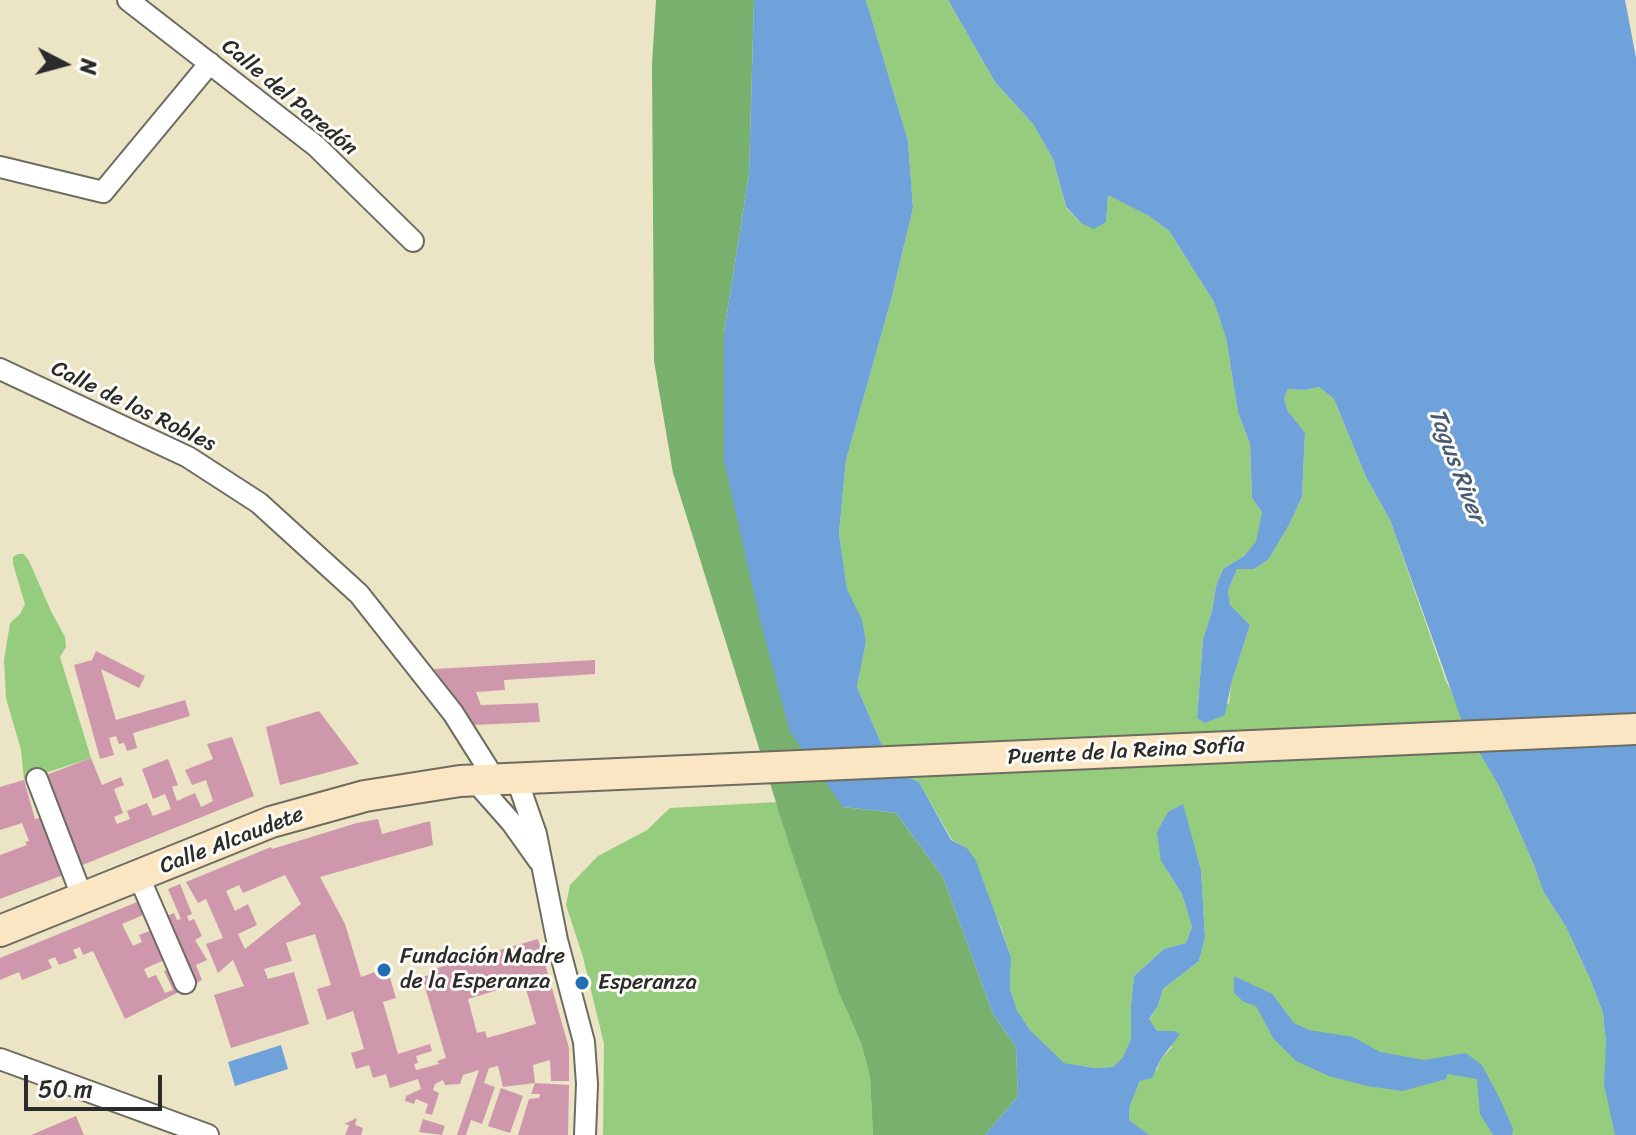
<!DOCTYPE html>
<meta charset="utf-8">
<style>
body{margin:0}
#map{position:relative;width:1636px;height:1135px;overflow:hidden;background:#ebe5c5;font-family:Sriracha,sans-serif}
canvas{display:block}
.north{position:absolute;left:24px;top:24px;width:80px;height:80px;-webkit-text-stroke:6px #fdfcf7;paint-order:stroke;rotate:96deg;font-size:22px;font-weight:700;line-height:32px;text-align:center;color:#2b2b2b}
.north::after{content:'';display:block;margin:auto;width:28px;height:36px;background:#2b2b2b;clip-path:polygon(50% 0,100% 100%,50% 72%,0 100%)}
.scale{position:absolute;left:24px;top:1075px;width:138px;height:36px;box-sizing:border-box;border:4px solid #2b2b2b;border-top:0;padding-left:10px;font-size:24px;line-height:28px;white-space:nowrap;color:#2b2b2b;-webkit-text-stroke:6px #fdfcf7;paint-order:stroke}
</style>
<div id="map">
<canvas width="1636" height="1135"></canvas>
<div class="north">N</div>
<div class="scale">50 m</div>
</div>
<script>
const context = document.querySelector('canvas').getContext('2d');
context.lineJoin = 'round';
function fill(path, color) {
  context.fillStyle = color;
  context.fill(path, 'evenodd');
}
function toPath(rows) {
  const path = new Path2D();
  for (const r of rows) {
    path.moveTo(r[0], r[1]);
    for (let i = 2; i < r.length; i += 2) path.lineTo(r[i], r[i + 1]);
  }
  return path;
}
function stroke(path, color, width, dash) {
  context.strokeStyle = color;
  context.lineWidth = width;
  context.lineCap = dash ? 'butt' : 'round';
  context.setLineDash(dash || []);
  context.stroke(path);
}
function write(font, color, halo, rows, align = 'center') {
  context.font = font + ' Sriracha,sans-serif';
  context.lineWidth = 6;
  context.setLineDash([]);
  context.textBaseline = 'middle';
  context.strokeStyle = halo;
  context.fillStyle = color;
  for (const [text, x, y, turn = 0] of rows) {
    context.save();
    context.translate(x, y);
    context.rotate((+turn || 0) * Math.PI / 180);
    context.textAlign = isNaN(turn) ? turn : align;
    if (halo) context.strokeText(text, 0, 0);
    context.fillText(text, 0, 0);
    context.restore();
  }
}
fill(toPath([
 [866,0,948,0,995,82,1033,124,1053,159,1066,208,1081,223,1106,222,1108,194,1149,216,1169,231,1214,302,1226,338,1238,412,1250,444,1252,498,1262,512,1257,542,1244,556,1223,569,1216,586,1212,611,1203,639,1197,718,1229,703,1231,684,1250,625,1230,606,1228,591,1237,569,1254,569,1268,560,1289,525,1302,497,1305,434,1288,411,1284,399,1288,389,1305,390,1319,387,1334,399,1366,477,1390,520,1446,681,1499,786,1534,865,1543,891,1566,927,1590,979,1603,1013,1615,1135,1149,1135,1137,1127,1129,1120,1130,1105,1140,1081,1157,1070,1161,1059,1171,1048,1174,1031,1157,1031,1149,1020,1158,1006,1163,989,1199,961,1205,937,1201,870,1182,805,1168,812,1161,861,1182,894,1192,927,1186,943,1164,949,1134,976,1131,1004,1131,1039,1123,1057,1113,1067,1095,1068,1063,1063,1030,1030,1017,1010,1010,989,1011,957,1001,928,967,848,952,840,919,782,898,773,884,750,857,687,866,642,847,590,839,533,846,460,891,300,913,208,908,141],
 [18,554,24,554,29,561,51,611,65,637,66,647,60,657,91,758,24,780,21,750,6,698,4,660,10,623,20,614,25,604,13,564,13,557],
 [777,802,839,993,861,1043,870,1077,873,1135,603,1135,604,1044,583,957,566,905,570,885,598,856,647,830,670,808]
]), '#96cc7e');
fill(toPath([
 [656,0,754,0,749,174,724,332,843,807,896,813,943,877,993,1014,1016,1047,1018,1096,985,1135,873,1135,870,1077,861,1043,839,993,789,844,673,473,654,361,652,64]
]), '#78b06d');
fill(toPath([
 [754,0,866,0,908,141,913,208,891,300,846,460,839,533,847,589,862,620,866,642,857,687,884,750,898,773,919,782,951,840,967,848,976,861,1011,957,1010,989,1017,1010,1030,1030,1064,1063,1095,1068,1113,1067,1123,1057,1131,1039,1131,1004,1134,976,1164,949,1186,943,1192,927,1182,894,1161,861,1157,832,1168,812,1183,804,1201,870,1205,937,1199,961,1163,989,1158,1006,1149,1019,1157,1031,1174,1031,1180,1034,1161,1059,1152,1078,1140,1081,1130,1105,1129,1120,1149,1135,985,1135,1018,1096,1016,1047,993,1014,943,877,896,813,843,807,790,732,760,620,724,461,724,332,749,174],
 [948,0,1625,0,1636,58,1636,1135,1615,1135,1604,1084,1606,1043,1603,1013,1590,979,1566,927,1543,891,1534,865,1499,786,1463,724,1390,520,1366,477,1334,399,1319,387,1305,390,1288,389,1284,399,1288,411,1305,433,1302,497,1289,525,1268,560,1254,569,1237,569,1228,591,1230,605,1250,625,1231,684,1225,715,1205,723,1197,718,1203,639,1212,611,1216,586,1223,569,1244,556,1256,542,1262,512,1252,498,1250,444,1238,412,1226,338,1214,302,1169,231,1149,216,1108,195,1106,222,1094,229,1081,223,1066,207,1053,159,1033,124,995,82],
 [1234,976,1272,994,1294,1023,1309,1030,1353,1037,1380,1052,1424,1060,1466,1053,1482,1065,1500,1099,1513,1129,1512,1135,1493,1135,1480,1114,1477,1079,1447,1074,1446,1079,1403,1091,1367,1086,1329,1076,1296,1061,1273,1038,1256,1006,1244,1002,1234,993],
 [281,1045,288,1069,235,1086,228,1062]
]), '#6fa2db');
fill(toPath([
 [96,651,145,676,139,688,101,669,116,720,185,700,190,716,133,733,137,748,127,751,124,743,119,744,116,736,109,738,114,755,100,759,74,665,92,660],
 [595,660,595,674,504,680,505,690,476,692,481,705,538,703,540,722,473,725,434,669],
 [319,711,359,764,280,785,266,727],
 [232,737,254,796,80,866,46,775,91,758,102,785,121,777,124,785,114,789,123,813,114,817,117,824,130,819,127,811,147,803,153,816,171,809,165,794,153,799,142,769,168,759,178,785,172,787,177,801,195,793,201,807,213,801,206,780,192,785,185,770,213,759,207,744],
 [24,780,35,819,40,818,63,875,0,899,0,855,27,845,25,842,29,841,22,823,0,830,0,787],
 [378,819,382,834,430,821,433,845,320,877,345,924,361,977,387,968,396,998,383,1002,398,1054,430,1044,432,1051,416,1056,418,1063,414,1064,416,1070,439,1064,437,1061,446,1058,422,977,439,972,437,968,538,939,569,1048,569,1081,551,1081,550,1060,533,1065,535,1083,569,1085,568,1135,518,1135,529,1099,539,1098,540,1094,531,1094,535,1083,503,1087,498,1066,489,1068,484,1083,495,1087,482,1124,471,1120,466,1135,457,1135,479,1070,463,1075,460,1084,445,1085,443,1080,435,1084,433,1090,439,1093,432,1115,425,1113,428,1104,416,1099,414,1104,405,1101,406,1096,421,1089,418,1079,390,1088,386,1074,373,1078,369,1065,356,1069,351,1053,364,1049,353,1011,327,1020,317,989,331,985,315,934,286,943,292,961,264,969,268,979,294,972,309,1024,231,1048,214,995,244,986,233,960,218,973,206,944,223,938,206,899,198,903,186,882,271,847,272,849,357,823],
 [285,875,301,904,245,949,238,934,257,925,248,904,235,911,226,891,239,885,243,893],
 [524,982,536,1024,487,1038,485,1031,477,1033,468,999],
 [180,884,192,914,187,916,189,921,194,919,202,936,195,940,207,960,196,965,202,980,191,986,162,918,174,913,177,920,181,919,168,889],
 [142,900,148,913,122,924,133,946,142,942,139,935,155,929,169,958,144,969,148,978,156,975,165,993,173,990,164,971,173,967,183,990,125,1019,93,951,83,955,80,947,73,950,77,958,59,965,55,957,48,960,52,968,22,980,19,972,0,980,0,958],
 [501,1088,523,1096,510,1133,488,1126],
 [76,1116,84,1135,31,1135],
 [357,1118,355,1125,363,1128,361,1135,345,1135,349,1125,344,1124],
 [423,1119,445,1126,442,1135,419,1132]
]), '#ce97ab');
const street = toPath([
 [128,0,316,146,413,241],
 [0,167,103,192,210,63],
 [0,369,188,457,259,503,359,594,453,713,494,778],
 [516,777,536,834,557,940,584,1042,587,1084,585,1135],
 [37,779,83,899],
 [474,780,512,823,539,861],
 [139,877,185,983],
 [0,1059,208,1135]
]);
const secondary = toPath([
 [0,931,271,822,365,796,460,781,1636,729]
]);
stroke(street, '#6e6c61', 24);
stroke(secondary, '#6e6c61', 34);
stroke(street, '#fff', 20);
stroke(secondary, '#fbe6c4', 30);
for (const [x, y, r, color] of [
 [384,970,8,"#1f6fb2"],
 [582,983,8,"#1f6fb2"]
]) {
  const dot = new Path2D();
  dot.arc(x, y, r, 0, 2 * Math.PI);
  context.fillStyle = color;
  context.fill(dot);
  stroke(dot, '#fdfcf7', 3);
}
write('22px', '#2b2b2b', '#fdfcf7', [
 ["Calle del Paredón",289,98,40],
 ["Calle de los Robles",133,407,26],
 ["Puente de la Reina Sofía",1126,752,-3],
 ["Calle Alcaudete",232,841,-21]
]);
write('22px', '#2b2b2b', '#fdfcf7', [
 ["Fundación Madre",400,957],
 ["de la Esperanza",400,982],
 ["Esperanza",598,983]
], 'left');
write('italic 24px', '#465b71', '#fdfcf7', [
 ["Tagus River",1456,466,69]
]);
</script>
